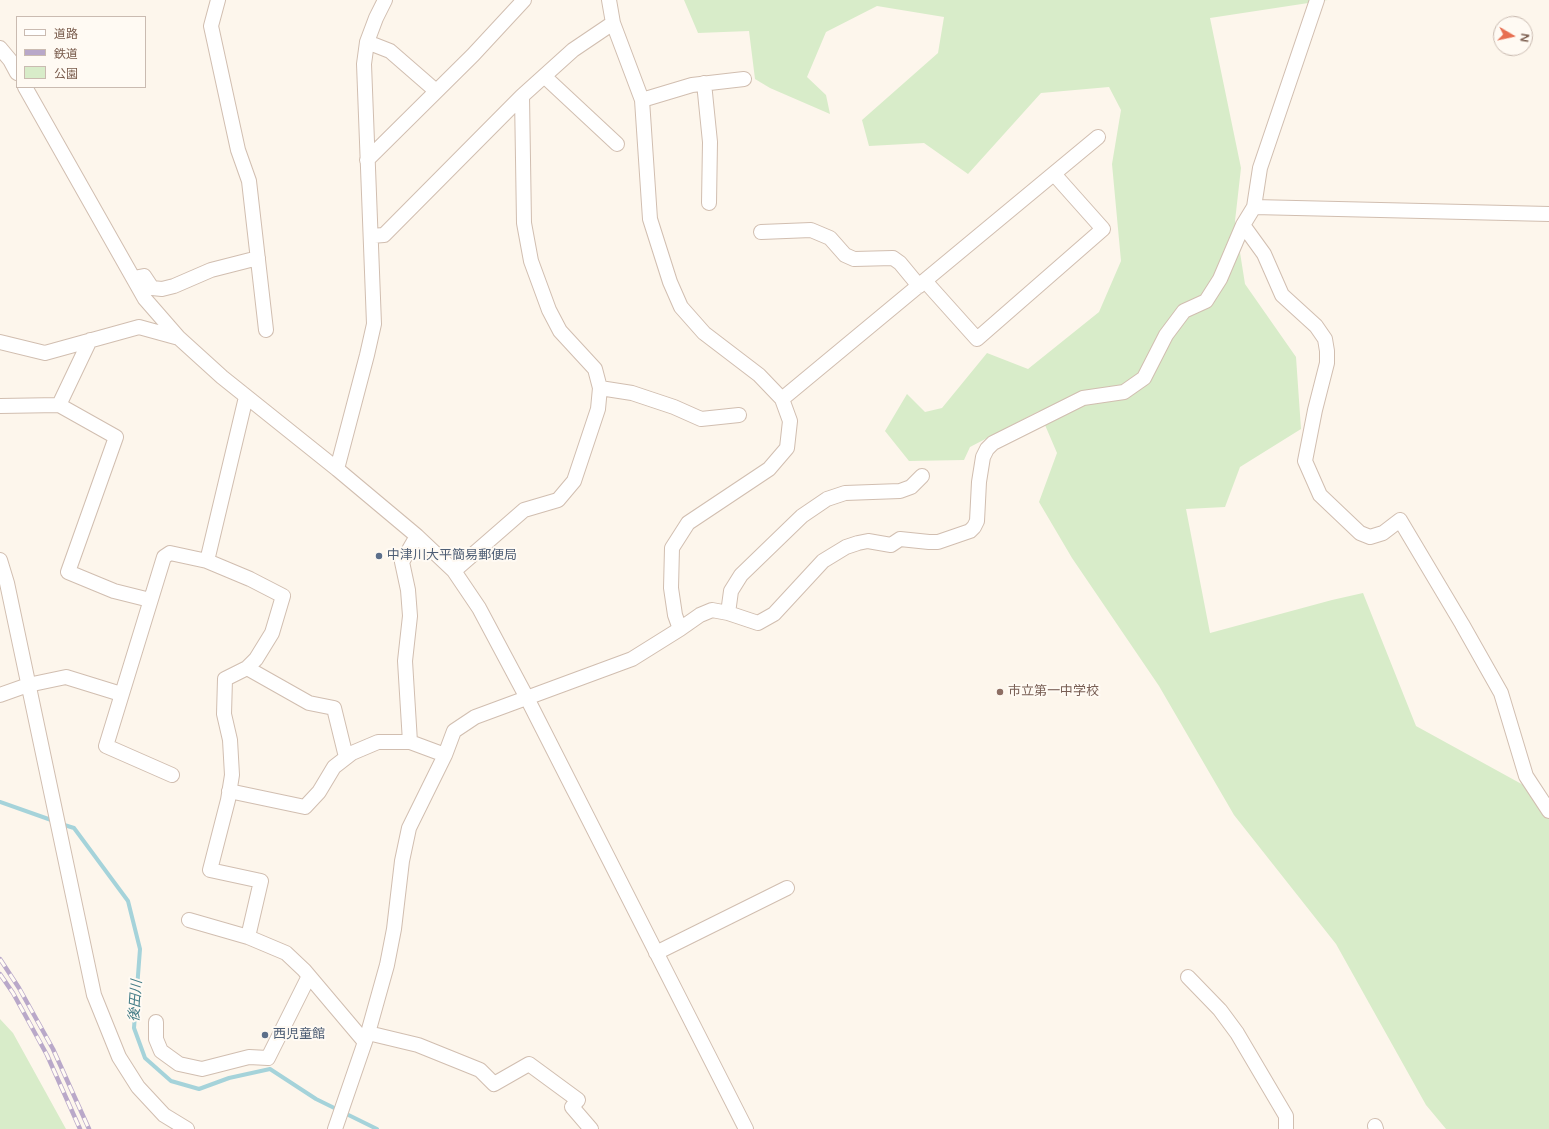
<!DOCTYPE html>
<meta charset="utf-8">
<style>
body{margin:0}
#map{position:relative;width:1549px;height:1129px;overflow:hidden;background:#fdf6ec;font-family:"Varela Round","Noto Sans JP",sans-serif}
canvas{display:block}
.legend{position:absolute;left:16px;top:16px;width:130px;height:72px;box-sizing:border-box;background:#fffaf3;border:1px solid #cabbb1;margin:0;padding:5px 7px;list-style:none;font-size:12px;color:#7a5c4d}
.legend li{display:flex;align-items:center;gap:8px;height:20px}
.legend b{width:20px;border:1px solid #cabbb1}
.north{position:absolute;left:1493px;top:16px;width:40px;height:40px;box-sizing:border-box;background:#fffaf3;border:1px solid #cabbb1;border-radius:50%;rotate:99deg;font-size:11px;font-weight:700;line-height:16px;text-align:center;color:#7a5c4d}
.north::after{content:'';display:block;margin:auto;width:14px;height:18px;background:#e76f51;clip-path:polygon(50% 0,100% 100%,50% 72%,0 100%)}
</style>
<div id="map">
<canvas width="1549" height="1129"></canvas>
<ul class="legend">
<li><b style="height:5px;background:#fff"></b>道路</li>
<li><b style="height:5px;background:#b9a8c9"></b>鉄道</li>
<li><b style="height:11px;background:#d8ecc9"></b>公園</li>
</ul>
<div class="north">N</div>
</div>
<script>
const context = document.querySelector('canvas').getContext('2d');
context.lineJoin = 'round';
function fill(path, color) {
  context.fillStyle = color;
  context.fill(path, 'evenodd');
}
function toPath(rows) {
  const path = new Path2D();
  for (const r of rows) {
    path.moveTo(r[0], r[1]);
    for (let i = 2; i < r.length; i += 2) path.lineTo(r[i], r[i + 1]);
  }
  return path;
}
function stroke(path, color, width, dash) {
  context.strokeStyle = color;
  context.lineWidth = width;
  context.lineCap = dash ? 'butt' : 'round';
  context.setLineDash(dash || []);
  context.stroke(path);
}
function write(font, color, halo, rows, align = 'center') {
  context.font = font + ' "Varela Round","Noto Sans JP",sans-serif';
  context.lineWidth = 4;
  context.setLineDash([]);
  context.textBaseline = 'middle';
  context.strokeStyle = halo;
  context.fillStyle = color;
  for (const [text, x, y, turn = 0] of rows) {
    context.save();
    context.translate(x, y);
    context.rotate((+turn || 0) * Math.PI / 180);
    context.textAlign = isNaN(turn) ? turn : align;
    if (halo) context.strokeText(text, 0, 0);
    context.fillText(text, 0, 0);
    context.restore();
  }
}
fill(toPath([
 [684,0,1328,0,1210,18,1241,168,1235,221,1245,284,1296,357,1301,429,1240,467,1225,507,1186,509,1210,633,1332,600,1363,593,1416,726,1547,798,1549,803,1549,1129,1446,1129,1426,1105,1336,944,1234,815,1159,686,1072,558,1039,502,1057,453,1039,411,970,447,964,460,909,461,885,431,907,394,925,412,942,408,987,353,1028,369,1099,312,1121,261,1112,164,1121,110,1109,87,1041,93,968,174,924,143,869,146,862,120,938,53,944,17,877,6,826,32,807,77,826,95,830,114,770,88,755,79,749,31,698,33],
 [0,1019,13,1033,66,1129,0,1129]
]), '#d8ecc9');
stroke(toPath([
 [0,802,54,821],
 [61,824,74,828,128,901,140,949,134,1028,145,1058,171,1081,199,1089,229,1078,270,1069,316,1099,377,1129]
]), '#a5d3da', 4);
const minor = toPath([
 [218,0,211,26,238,150,249,181,266,330],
 [609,0,613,23,642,100,650,219,670,282,681,307,704,333,759,375,782,399,790,421,787,448,769,469,688,523,672,548,671,588,675,615,680,629],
 [367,42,390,51,436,91],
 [0,48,10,60,17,73],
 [544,76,617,144],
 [704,83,710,142,709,203],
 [25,87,145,299,179,338,222,377,337,469,417,536,454,571,479,608,527,698,746,1129],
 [642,100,692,85,744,79],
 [367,160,473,55,524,0],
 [1254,207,1549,214],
 [1243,225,1264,254,1282,295,1316,326,1325,339,1327,351,1327,363,1315,410,1305,461,1320,495,1360,533,1370,537,1383,533,1400,520,1462,624,1501,693,1526,776,1549,811],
 [761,232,811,230,830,238,845,255,854,259,893,258,900,263,919,286],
 [371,236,384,235,522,96,573,50,613,23],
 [134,278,144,276,152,288,162,289,174,286,211,270,258,258],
 [925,281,977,339,1103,229,1054,174],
 [90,340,59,405,116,437,68,572,114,591,150,600],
 [0,342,45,353,139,327,179,338],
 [600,388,632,393,674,407,701,419,739,415],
 [782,399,1098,137],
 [0,406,59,405],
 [337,469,367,355,374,324,364,64,367,42,376,18,385,0],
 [0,560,7,583,94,995,119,1057,138,1087,164,1115,187,1129],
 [207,561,250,579,283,596,272,633,256,659,247,668,225,679,224,714,230,740,232,775,228,800,210,870,261,881,248,937],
 [454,571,524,510,558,500,574,481,598,409,600,388,595,369,560,331,549,310,531,261,524,223,522,96],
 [728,613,731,591,741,575,802,516,827,499,845,493,900,491,911,487,922,476],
 [247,668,309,703,334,708,346,757],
 [0,695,28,685,66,677,121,694],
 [410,742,405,661,410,616,408,590,402,562,417,536],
 [172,775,106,746,164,557,170,553,207,561,246,397],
 [229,791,305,807,319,792,334,767,352,753,378,742,410,742,445,755],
 [189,920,248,937,286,953,304,970,364,1041],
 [656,953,787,888],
 [1188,977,1220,1010,1237,1033,1286,1116,1286,1129],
 [156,1022,156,1039,161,1051,179,1064,202,1069,249,1057,268,1058,309,976],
 [368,1033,418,1045,480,1070,494,1084,529,1064,578,1100,572,1107,591,1129],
 [1375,1126,1376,1129],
 [335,1129,368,1033,387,965,394,929,402,861,409,828,445,755,454,731,475,717,632,659,680,629,700,615,712,610,728,613,758,623,774,614,823,561,846,547,858,543,868,541,891,545,900,539,929,542,938,542,970,531,974,527,977,521,979,482,983,457,987,449,993,443,1083,398,1124,392,1144,378,1166,335,1184,311,1206,301,1220,279,1243,225,1254,207,1260,168,1317,0]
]);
stroke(minor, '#d1beb0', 16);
stroke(minor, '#fff', 14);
const rail = toPath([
 [0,959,19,988,53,1049,89,1129],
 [0,974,13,993,47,1055,80,1129]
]);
stroke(rail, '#b9a8c9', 4.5);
stroke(rail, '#fffaf3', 3, [9]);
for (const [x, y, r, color] of [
 [379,556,4,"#5c6f8a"],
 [1000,692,4,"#8d6e63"],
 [265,1035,4,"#5c6f8a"]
]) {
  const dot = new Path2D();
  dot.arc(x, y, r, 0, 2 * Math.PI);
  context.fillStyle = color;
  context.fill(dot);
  stroke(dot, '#fffaf3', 1.5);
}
write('13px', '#4e5e75', '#fffaf3', [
 ["中津川大平簡易郵便局",387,556],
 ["西児童館",273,1035]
], 'left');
write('13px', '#785e54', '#fffaf3', [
 ["市立第一中学校",1008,692]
], 'left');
write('italic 14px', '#437c86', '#fffaf3', [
 ["後田川",136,1001,-86]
]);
</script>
